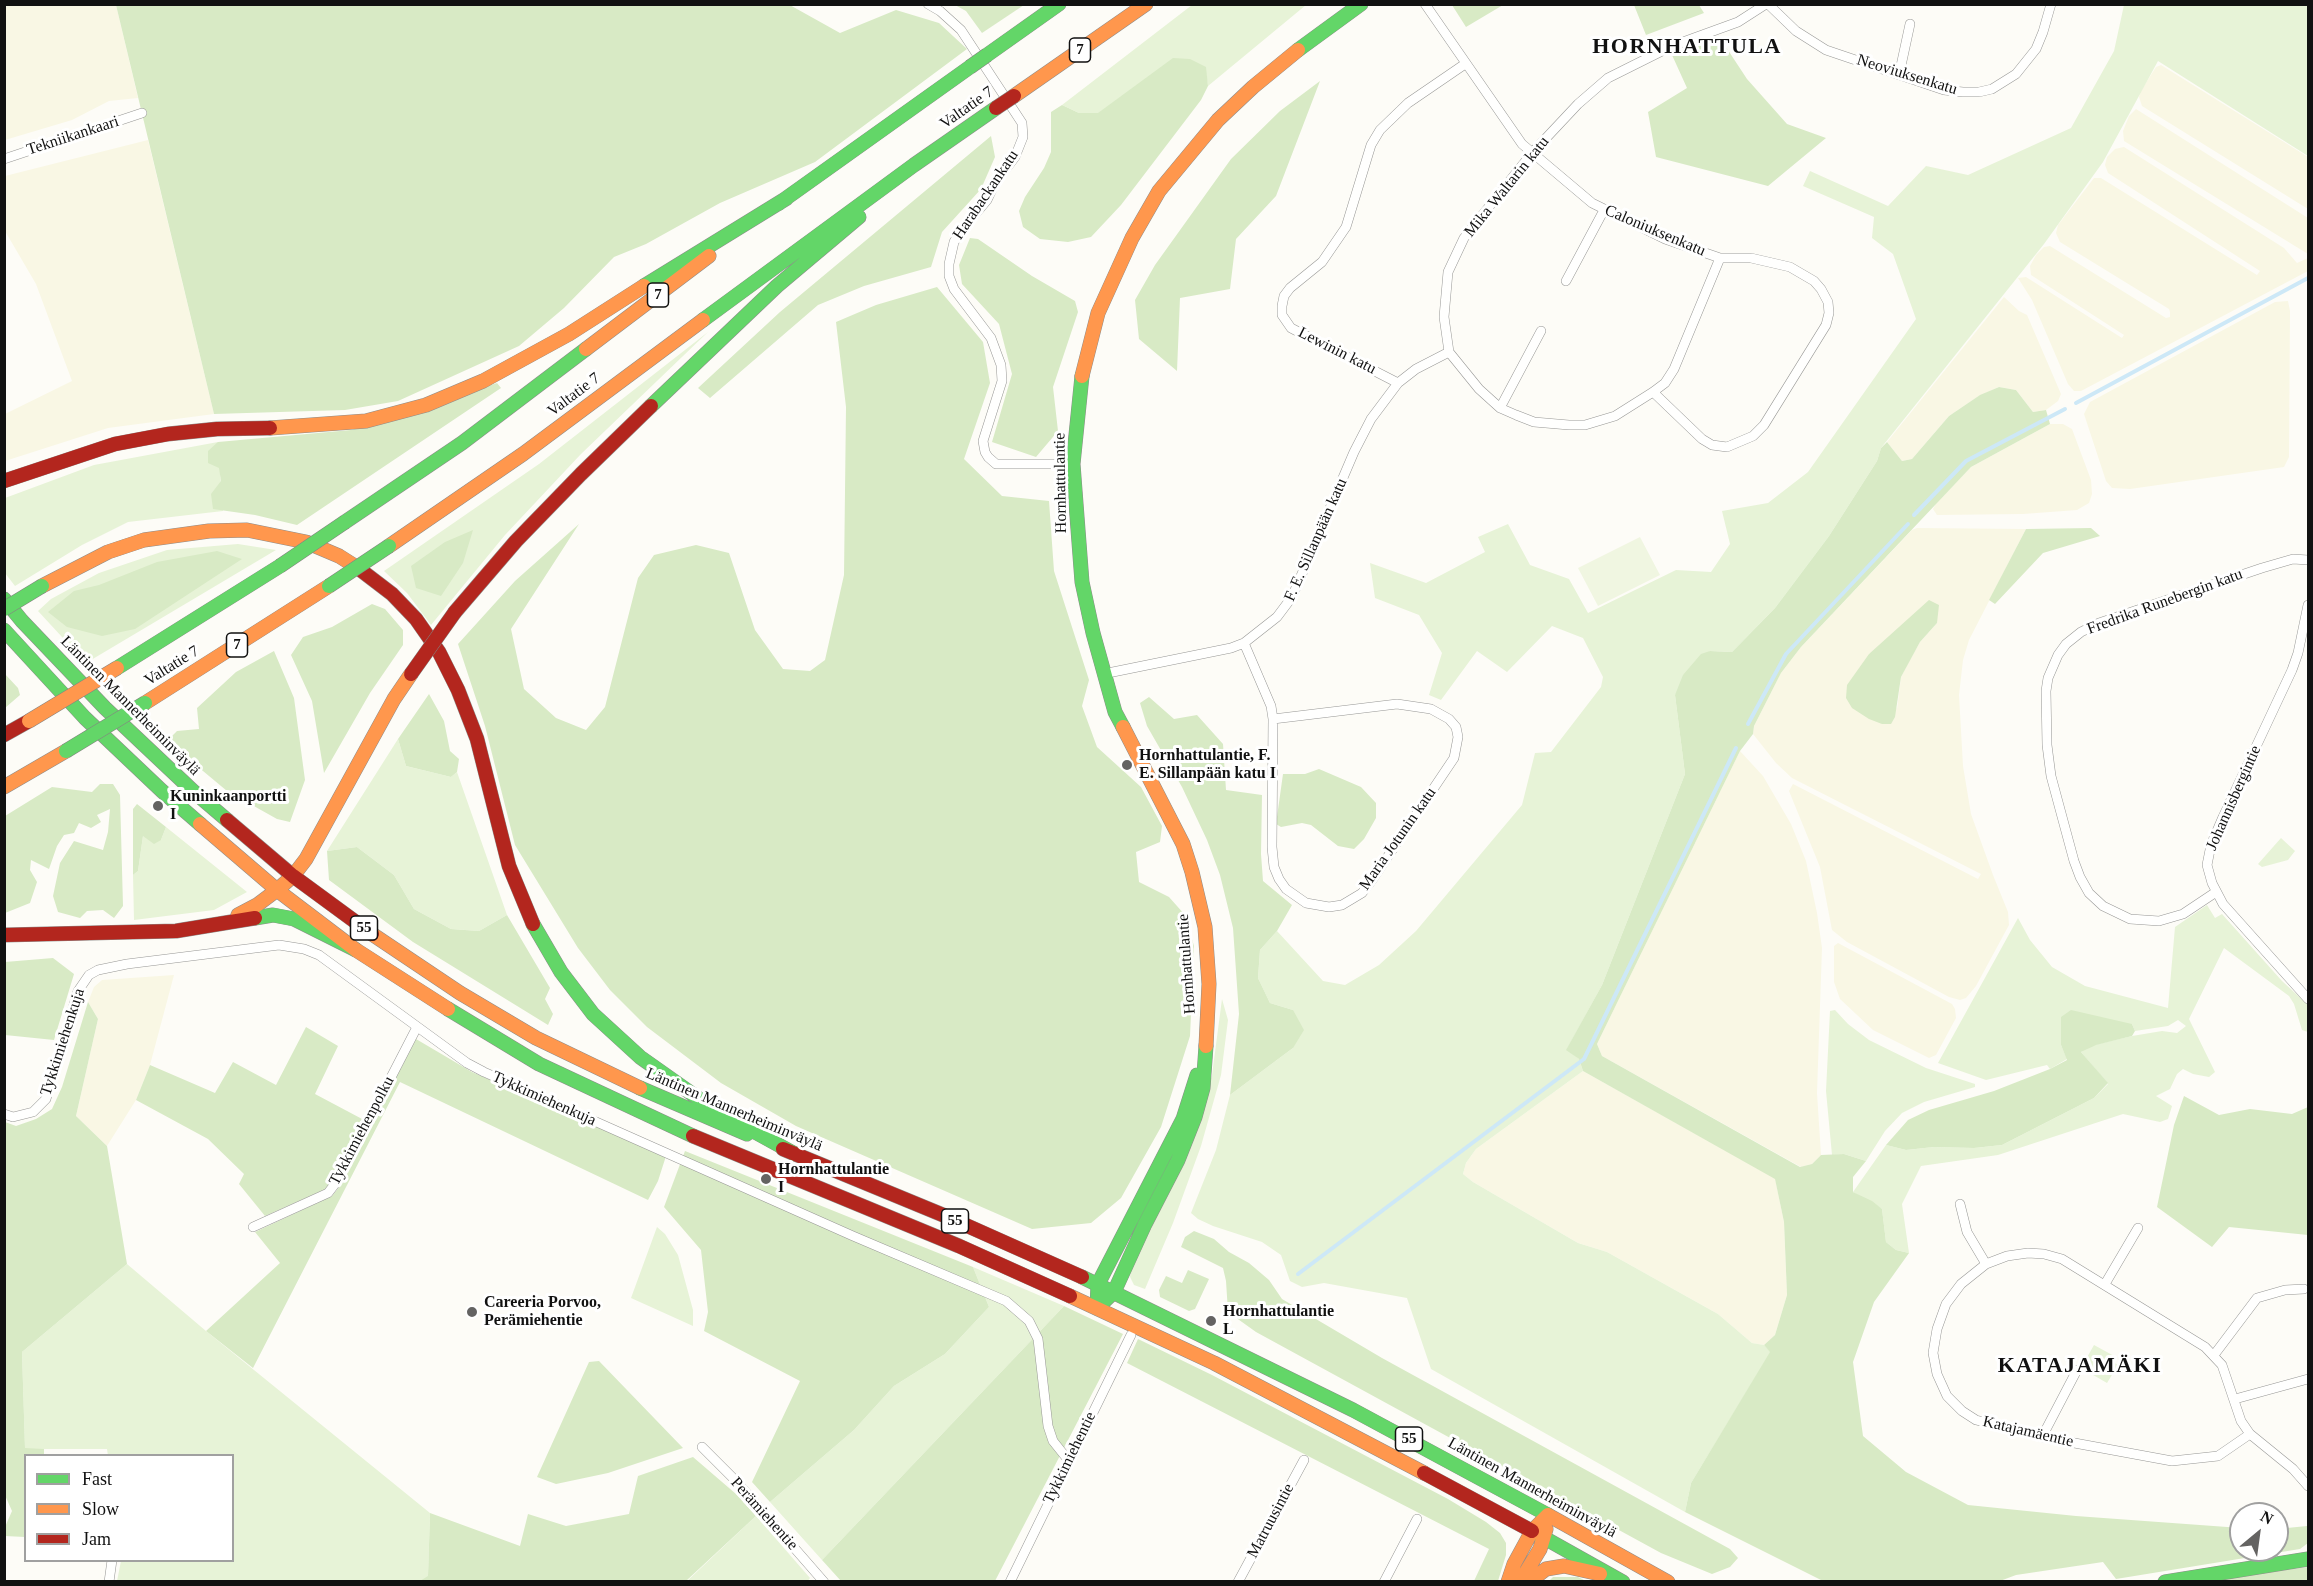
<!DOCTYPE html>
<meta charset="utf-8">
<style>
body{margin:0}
#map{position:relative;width:2313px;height:1586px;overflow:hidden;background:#fdfcf7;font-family:"Times New Roman",serif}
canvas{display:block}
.frame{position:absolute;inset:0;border:6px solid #111;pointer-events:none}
.legend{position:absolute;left:24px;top:1454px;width:210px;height:108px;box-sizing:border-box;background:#fff;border:2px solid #a0a0a0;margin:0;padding:8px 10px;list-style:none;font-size:18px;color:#111}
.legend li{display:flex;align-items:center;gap:12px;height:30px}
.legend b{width:30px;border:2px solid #a0a0a0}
.north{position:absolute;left:2229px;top:1502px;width:60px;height:60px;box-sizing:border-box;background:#fff;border:2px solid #a0a0a0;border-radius:50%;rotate:29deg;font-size:16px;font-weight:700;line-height:24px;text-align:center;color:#111}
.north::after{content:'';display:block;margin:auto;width:21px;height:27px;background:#646362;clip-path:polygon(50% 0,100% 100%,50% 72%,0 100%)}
</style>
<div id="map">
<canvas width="2313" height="1586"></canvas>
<div class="frame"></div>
<ul class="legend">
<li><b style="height:8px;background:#63d668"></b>Fast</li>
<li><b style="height:8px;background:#ff974d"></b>Slow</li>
<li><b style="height:8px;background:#b3261e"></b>Jam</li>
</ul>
<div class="north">N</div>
</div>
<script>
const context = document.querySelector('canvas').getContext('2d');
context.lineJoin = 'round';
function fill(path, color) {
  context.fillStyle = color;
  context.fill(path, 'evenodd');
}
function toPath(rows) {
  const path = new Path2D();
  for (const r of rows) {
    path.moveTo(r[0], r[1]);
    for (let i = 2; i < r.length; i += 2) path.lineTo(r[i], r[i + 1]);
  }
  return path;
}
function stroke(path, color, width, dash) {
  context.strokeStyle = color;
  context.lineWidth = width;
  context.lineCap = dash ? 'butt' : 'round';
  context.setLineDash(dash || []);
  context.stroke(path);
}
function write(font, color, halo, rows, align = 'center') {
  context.font = font + ' "Times New Roman",serif';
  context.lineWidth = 6;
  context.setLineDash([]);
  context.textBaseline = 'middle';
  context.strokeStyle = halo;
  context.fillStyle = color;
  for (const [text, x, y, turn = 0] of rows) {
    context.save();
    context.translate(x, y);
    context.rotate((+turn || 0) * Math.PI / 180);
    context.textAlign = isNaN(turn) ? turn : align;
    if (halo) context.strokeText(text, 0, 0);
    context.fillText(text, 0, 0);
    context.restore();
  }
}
fill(toPath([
 [5,4,116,5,138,98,109,101,72,120,5,140],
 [2161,65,2308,157,2308,209,2142,106,2139,97,2140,92,2156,67],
 [2136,109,2308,218,2308,254,2124,141,2123,131,2129,116],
 [148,140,214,414,108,428,5,461,5,414,72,381,36,284,5,231,5,176],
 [2124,147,2284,248,2297,263,2308,258,2308,271,2081,391,2074,391,2068,384,2032,300,2018,278,2026,277,2122,338,2124,335,2031,275,2030,266,2036,255,2044,247,2050,246,2166,318,2170,317,2170,312,2169,309,2060,242,2056,233,2058,225,2094,178,2101,178,2257,275,2260,271,2108,173,2105,165,2107,157,2115,149],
 [2004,297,2019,311,2027,315,2061,394,2058,401,2046,410,2033,412,2016,390,1999,387,1979,396,1949,416,1912,459,1902,461,1887,442],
 [2288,301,2290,311,2289,457,2284,467,2130,489,2112,488,2106,481,2084,414,2090,402,2275,302],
 [2050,424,2063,424,2072,429,2091,480,2092,494,2089,503,2077,510,2023,514,1937,515,1933,509,1937,502,1971,467],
 [1917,528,2026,529,1969,640,1963,660,1959,695,1963,766,1971,814,1993,875,2008,912,2009,925,1976,986,1966,998,1960,1000,1949,997,1847,942,1832,930,1820,867,1789,791,1793,784,1978,879,1981,874,1792,778,1776,763,1753,734,1754,726,1781,673,1801,647,1912,530],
 [1937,623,1920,642,1907,665,1901,677,1897,709,1869,654],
 [1740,751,1763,776,1791,824,1806,861,1817,913,1822,948,1817,1093,1821,1155,1812,1164,1801,1167,1602,1056,1597,1044],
 [1838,943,1952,1004,1955,1009,1956,1018,1936,1055,1929,1058,1873,1030,1840,999,1834,982,1834,946],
 [174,975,150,1065,136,1100,107,1146,76,1116,98,1019,88,1002,94,987,102,980],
 [1583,1071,1775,1178,1784,1222,1787,1295,1775,1335,1764,1345,1752,1343,1718,1314,1607,1252,1578,1243,1473,1182,1463,1174,1466,1163,1476,1149]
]), '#f9f7e4');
fill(toPath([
 [1192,5,1306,5,1208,86,1205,67,1123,96,1098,114,1079,113,1062,105],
 [2124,5,2308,5,2308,156,2158,61,2103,162,2044,244,1881,448,1877,461,1829,536,1775,608,1732,652,1710,651,1675,695,1685,774,1602,985,1567,1049,1579,1059,1583,1071,1476,1149,1466,1163,1463,1174,1473,1182,1578,1243,1607,1252,1718,1314,1752,1343,1764,1345,1771,1352,1691,1483,1685,1512,1431,1369,1407,1298,1324,1283,1302,1287,1290,1281,1281,1255,1262,1242,1213,1226,1198,1219,1191,1213,1216,1150,1230,1095,1293,1048,1293,1010,1270,1003,1258,978,1260,950,1277,931,1323,981,1345,985,1379,965,1416,931,1522,805,1535,753,1551,752,1601,687,1603,677,1583,638,1552,626,1507,672,1477,651,1441,700,1429,695,1442,653,1419,615,1375,598,1370,563,1426,583,1485,552,1478,537,1508,524,1530,565,1569,579,1588,613,1676,570,1711,572,1730,544,1722,511,1768,503,1808,472,1916,319,1893,254,1872,238,1874,217,1803,186,1810,171,1888,206,1926,166,1968,175,2071,128,2114,51],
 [708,332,581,454,505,535,431,625,407,593,384,571,539,464],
 [218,442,223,511,128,522,82,545,15,586,5,573,5,498,94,465],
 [238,544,276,550,86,663,38,611,51,599,99,573,167,550],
 [398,739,406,766,451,777,457,772,507,915,479,931,451,929,414,909,394,875,357,847,327,851],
 [166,827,247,892,214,910,134,920,133,875,138,871,143,836,161,840],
 [2281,838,2295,851,2288,860,2262,867,2258,864],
 [2207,905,2215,918,2222,914,2282,981,2308,1005,2308,1032,2302,1030,2294,1004,2289,996,2224,948,2189,1019,2215,1072,2209,1077,2193,1074,2183,1069,2177,1074,2170,1089,2156,1096,2172,1106,2168,1119,2160,1122,2123,1114,1998,1155,1921,1166,1902,1204,1909,1253,1896,1250,1886,1242,1882,1209,1853,1192,1886,1145,1906,1150,1934,1147,1974,1148,2002,1145,2094,1098,2108,1084,2081,1052,2094,1045,2132,1036,2162,1031,2177,1033,2186,1026,2178,1020,2168,1026,2135,1031,2132,1024,2061,1045,2067,1059,2050,1069,2047,1065,1986,1080,1938,1063,2018,918,2030,940,2052,967,2085,986,2168,1008,2175,927],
 [1222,999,1228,1020,1221,1075,1201,1146,1173,1223,1145,1289,1134,1285,1130,1277,1131,1267,1192,1144,1212,1075],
 [1835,1010,1848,1024,1869,1040,1926,1068,1975,1084,1975,1087,1924,1102,1902,1113,1885,1131,1866,1161,1844,1154,1832,1155,1826,1091,1830,1011],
 [657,1227,665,1234,678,1255,693,1310,693,1326,631,1298],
 [127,1264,206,1331,430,1513,428,1577,420,1582,117,1581,121,1561,232,1560,232,1456,108,1456,107,1449,25,1449,22,1352],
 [973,1267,1064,1306,822,1560,770,1502,854,1430,894,1386,945,1354,989,1307],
 [2094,1345,2116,1357,2113,1362,2118,1365,2107,1383,2081,1368],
 [756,1516,810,1578,807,1582,686,1582]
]), '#e7f3d7');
fill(toPath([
 [788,4,840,33,896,10,939,23,967,49,815,162,720,203,646,244,614,257,564,308,519,346,398,401,345,410,214,414,116,5],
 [955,5,1024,5,982,33,966,11],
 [1452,5,1503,5,1466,27],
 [1634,5,1699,5,1704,13,1646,35],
 [1720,38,1747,79,1787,124,1826,138,1768,186,1656,157,1648,112,1687,88,1672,55],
 [1173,58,1190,59,1206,67,1208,86,1201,100,1121,205,1091,237,1068,242,1040,239,1023,227,1019,211,1025,197,1044,168,1051,152,1051,112,1062,105,1079,113,1098,113],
 [1320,81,1276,196,1236,239,1230,289,1180,298,1177,371,1139,339,1135,300,1155,265,1231,159,1280,111],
 [991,136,995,157,981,189,942,232,931,267,864,286,818,305,710,398,698,388,780,312],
 [970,238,978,239,1032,276,1075,301,1078,312,1053,387,1058,431,1036,457,992,442,1012,374,999,324,962,284,959,265],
 [937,287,983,342,990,383,964,459,1002,496,1049,501,1054,571,1089,680,1082,706,1097,747,1141,787,1162,826,1160,842,1136,852,1139,882,1169,897,1185,915,1194,946,1190,1036,1161,1127,1121,1198,1091,1223,1032,1229,796,1126,721,1083,647,1027,610,990,578,948,515,845,485,726,458,644,515,581,579,524,511,629,524,689,556,718,586,730,605,707,638,578,654,555,696,545,729,553,755,630,783,669,810,671,825,660,844,575,846,407,836,322,876,305],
 [497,383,501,388,297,525,255,515,213,509,211,494,221,481,219,468,208,463,208,451,218,442,351,430],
 [1999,387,2016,390,2033,412,2046,410,2050,424,1971,467,1801,647,1781,673,1754,726,1753,734,1740,751,1597,1044,1602,1056,1800,1167,1812,1164,1821,1155,1844,1154,1866,1161,1853,1177,1853,1192,1872,1201,1882,1209,1886,1242,1896,1250,1909,1253,1874,1302,1853,1362,1863,1436,1906,1472,1968,1505,2076,1516,2241,1528,2241,1550,2277,1550,2277,1529,2307,1526,2308,1543,2300,1549,2116,1579,2103,1562,2016,1575,2000,1581,1823,1581,1685,1512,1691,1483,1770,1352,1764,1345,1775,1335,1787,1295,1784,1222,1775,1179,1583,1071,1579,1059,1566,1050,1602,985,1685,774,1675,695,1683,675,1701,654,1710,651,1732,652,1775,608,1829,536,1877,461,1881,448,1887,442,1902,461,1912,459,1949,416,1980,395],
 [2091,528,2100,536,2043,553,1995,604,1989,600,2026,529],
 [473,530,463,563,441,596,416,588,411,566,445,542],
 [217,551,242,559,135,629,102,636,67,627,48,612,74,591,99,585,157,562],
 [1929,600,1939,605,1937,623,1920,642,1901,677,1895,717,1891,724,1882,724,1869,719,1852,708,1846,698,1847,685,1869,654],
 [372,604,385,609,403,630,403,645,370,693,324,773,312,701,291,655,303,637,332,627],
 [274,651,294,698,305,780,290,822,277,819,252,805,239,801,167,741,177,731,199,729,197,708,236,672],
 [5,674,18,688,20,695,5,708],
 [429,694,444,721,450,751,459,759,457,772,451,777,406,766,398,739],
 [1149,697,1174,719,1197,715,1223,744,1226,790,1262,795,1261,854,1263,881,1292,905,1277,931,1260,950,1258,978,1270,1003,1293,1010,1304,1030,1293,1048,1230,1095,1239,1014,1233,928,1220,875,1207,840,1182,787,1147,726,1140,703],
 [1319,769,1361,787,1376,803,1376,818,1364,839,1354,849,1338,846,1311,825,1302,823,1281,827,1276,824,1283,774,1305,774],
 [100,784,113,784,120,795,123,906,114,918,103,910,87,911,80,918,58,912,53,896,60,863,74,841,103,850,108,832,110,809,97,815,101,822,91,828,79,823,74,833,64,835,57,846,49,869,31,860,30,870,37,882,30,903,5,913,5,816,52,787,92,792],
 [137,804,166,827,161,840,154,844,143,836,138,871,133,875,133,809],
 [357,847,394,875,414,909,451,929,479,931,507,915,550,988,545,999,553,1014,548,1025,413,942,329,880,327,851],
 [53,958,74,974,54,1040,5,1035,5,962],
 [88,1002,98,1019,76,1116,107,1146,127,1264,22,1352,25,1448,44,1449,44,1455,26,1456,25,1537,5,1536,5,1527,12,1511,4,1493,5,1122,16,1126,36,1119,52,1109,62,1087],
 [2071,1010,2132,1024,2135,1031,2132,1036,2096,1045,2081,1052,2108,1083,2094,1098,2002,1145,1974,1148,1934,1147,1906,1150,1886,1145,1908,1120,1929,1110,1994,1091,2050,1069,2067,1060,2061,1045,2061,1017],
 [306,1027,338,1046,315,1094,364,1120,335,1178,326,1189,265,1216,239,1184,244,1174,208,1139,136,1100,150,1065,215,1093,233,1062,276,1085],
 [416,1039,472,1072,666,1156,658,1181,648,1200,400,1082,253,1368,206,1331,280,1263,255,1232,332,1196,340,1186],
 [2184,1096,2219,1115,2250,1109,2292,1114,2308,1107,2308,1235,2229,1227,2212,1247,2157,1207,2174,1125],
 [685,1151,973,1267,989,1307,945,1354,894,1386,854,1430,770,1502,752,1482,800,1381,704,1331,708,1312,701,1250,664,1207],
 [1194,1231,1214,1239,1229,1252,1249,1263,1269,1280,1282,1299,1382,1358,1730,1549,1738,1558,1730,1567,1712,1574,1661,1553,1256,1332,1228,1312,1226,1281,1223,1268,1181,1247,1185,1237],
 [1188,1270,1209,1279,1195,1309,1189,1311,1160,1297,1159,1290,1166,1276,1182,1283],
 [1064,1306,1123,1334,995,1581,841,1581,822,1560],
 [1138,1339,1212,1375,1448,1499,1486,1522,1500,1533,1506,1543,1506,1555,1498,1581,1474,1581,1489,1549,1127,1363],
 [599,1361,683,1448,608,1473,556,1484,537,1477,589,1362],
 [693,1457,736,1494,756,1516,686,1581,420,1581,428,1576,430,1513,520,1546,528,1514,566,1526,629,1514,638,1476],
 [2308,1567,2308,1581,2202,1581],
 [1553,1577,1578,1577,1586,1581,1549,1581]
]), '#d8eac5');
fill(toPath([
 [1640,537,1660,575,1598,606,1578,568]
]), '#f0f6e1');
stroke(toPath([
 [2076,403,2308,278],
 [1914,515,1966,461,2065,409],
 [1748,724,1786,654,1908,524],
 [1298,1274,1584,1059,1736,748]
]), '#cde8f7', 4);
const street = toPath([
 [928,4,940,11,961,30,1022,123,1023,137,1015,157,995,183,987,200,961,231,954,242,949,264,949,276,954,289,991,338,1001,365,1002,381,983,441,985,452,988,457,996,464,1073,464],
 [1425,4,1522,144,1592,203,1665,239,1720,258,1751,258,1790,267,1814,281,1821,289,1828,302,1829,313,1826,325,1764,425,1753,436,1727,447,1712,445,1702,439,1653,392],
 [1768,4,1796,31,1826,50,1944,90,1963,92,1979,92,1992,89,2016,74,2036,49,2043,32,2051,4],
 [1899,75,1910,24],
 [4,159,142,113],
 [1720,258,1674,369,1665,383,1653,392,1615,416,1585,425,1569,425,1534,422,1516,415,1500,408,1479,389,1449,352,1444,317,1448,272,1464,238,1532,153,1578,104,1608,78,1672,46,1738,22,1766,4],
 [1566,281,1604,210],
 [1398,383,1291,328,1282,315,1282,306,1284,296,1290,288,1322,262,1346,227,1371,145,1380,130,1408,103,1465,64],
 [1500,408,1541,331],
 [2308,605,2298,653,2292,670,2223,817,2211,845,2207,865,2212,883,2223,904,2308,999],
 [1244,643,1271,706,1273,719,1272,847,1274,867,1279,879,1286,889,1306,903,1329,907,1342,905,1362,893,1372,880,1454,758,1458,737,1456,727,1449,719,1431,709,1397,704,1273,719],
 [1103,674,1231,648,1244,643,1277,617,1292,597,1354,452,1371,419,1398,383,1416,369,1449,352],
 [2216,892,2183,914,2159,921,2130,919,2103,906,2089,893,2080,877,2074,861,2051,776,2047,745,2046,691,2048,678,2058,655,2066,644,2081,632,2099,623,2262,568,2293,559,2308,560],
 [4,1114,13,1117,33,1112,46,1099,78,991,89,975,98,970,127,964,279,945,304,949,319,955,467,1063,484,1072,853,1236,1006,1301,1029,1321,1038,1339,1048,1426,1053,1441,1069,1461],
 [1960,1204,1967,1232,1986,1264],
 [253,1227,328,1193,338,1180,417,1027],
 [2105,1284,2138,1228],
 [2214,1355,2257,1298,2285,1290,2304,1289],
 [2235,1399,2308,1379],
 [2250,1434,2218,1456,2172,1461,2042,1437,1976,1420,1962,1411,1947,1396,1937,1374,1933,1353,1937,1329,1946,1304,1961,1284,1986,1264,2007,1256,2028,1253,2044,1254,2062,1259,2205,1347,2222,1365,2241,1421,2250,1434,2293,1469,2308,1486],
 [2042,1437,2077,1370],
 [702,1447,736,1481,824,1582],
 [109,1582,112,1560],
 [1010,1582,1131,1335],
 [1238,1582,1304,1460],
 [1384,1582,1417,1519]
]);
const fast = toPath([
 [1298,50,1361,4],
 [987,55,1059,4],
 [778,204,970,67],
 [644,286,787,198],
 [703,320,914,165,996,108],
 [1082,376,1073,464,1082,582,1093,633,1115,712,1123,727],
 [651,406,777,286,859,217],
 [345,522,462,443,586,349],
 [4,599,22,621,105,708,193,791,227,820],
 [4,630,85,718,162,791,200,824],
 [117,668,280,566],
 [255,918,273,915,294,919,356,950],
 [533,924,561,972,593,1014,640,1057,715,1110,795,1154],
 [448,1009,539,1064,693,1136],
 [640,1088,747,1134],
 [1082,1277,1353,1410,1548,1515],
 [1097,1308,1114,1292,1145,1224,1178,1160,1195,1117,1203,1088,1206,1046],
 [1097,1308,1098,1284,1183,1119,1197,1075],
 [1532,1531,1623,1582],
 [2165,1582,2308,1559]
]);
const slow = toPath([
 [1014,96,1146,4],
 [586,349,709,256],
 [1082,376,1098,313,1132,238,1159,191,1218,120,1253,87,1298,50],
 [270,428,366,421,426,405,483,381,569,334,644,286],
 [389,546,523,454,703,320],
 [42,586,108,552,144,540,209,531,247,530,306,542,339,556,358,568],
 [145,703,329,586],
 [1123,727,1183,844,1192,872,1205,927,1209,984,1206,1046],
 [4,787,66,751],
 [200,824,277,890,356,950,448,1009],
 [238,915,257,905,277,890,293,876,306,859,394,699,411,674],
 [372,934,460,993,536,1038,640,1088],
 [1070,1296,1214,1363,1424,1473],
 [1548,1515,1668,1582],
 [1508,1582,1514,1564,1532,1531,1548,1515],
 [1520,1582,1540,1549,1546,1529],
 [1529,1582,1546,1569,1564,1566,1600,1574]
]);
const jam = toPath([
 [4,481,115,444,168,434,217,429,270,428],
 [358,568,392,594,416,619,439,652,458,690,477,739,509,866,533,924],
 [455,612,516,541,581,474,651,406],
 [4,735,29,721],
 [227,820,293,876,372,934],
 [4,935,176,931,255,918],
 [693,1136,959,1246,1070,1296],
 [783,1149,943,1215,1082,1277],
 [1424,1473,1532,1531]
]);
stroke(street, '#979795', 10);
stroke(fast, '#8e8d8b', 15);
stroke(slow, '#8e8d8b', 15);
stroke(jam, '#8e8d8b', 15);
stroke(street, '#fffffe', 9);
stroke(fast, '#63d668', 14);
stroke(slow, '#ff974d', 14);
stroke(jam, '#b3261e', 14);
const fastBridge = toPath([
 [970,67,987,55],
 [280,566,345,522],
 [329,586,389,546],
 [4,609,42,586],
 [66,751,145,703]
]);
const slowBridge = toPath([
 [29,721,117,668]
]);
const jamBridge = toPath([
 [996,108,1014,96],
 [411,674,455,612]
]);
stroke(fastBridge, '#858482', 15, []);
stroke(slowBridge, '#858482', 15, []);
stroke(jamBridge, '#858482', 15, []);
stroke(fastBridge, '#63d668', 14);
stroke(slowBridge, '#ff974d', 14);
stroke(jamBridge, '#b3261e', 14);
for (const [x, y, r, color] of [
 [1127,765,6,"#646362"],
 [158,806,6,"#646362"],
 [766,1179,6,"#646362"],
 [472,1312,6,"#646362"],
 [1211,1321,6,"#646362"]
]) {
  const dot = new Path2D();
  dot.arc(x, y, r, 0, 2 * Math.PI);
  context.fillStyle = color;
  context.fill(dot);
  stroke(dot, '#fff', 2);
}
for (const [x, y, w] of [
 [1080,50,21],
 [658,295,21],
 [237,645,21],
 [364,928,27],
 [955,1221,27],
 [1409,1439,27]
]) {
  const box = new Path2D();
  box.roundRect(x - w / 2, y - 12, w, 24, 4.5);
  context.fillStyle = '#fff';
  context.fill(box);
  stroke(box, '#111', 1.5);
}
write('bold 15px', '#111', null, [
 ["7",1080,50],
 ["7",658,295],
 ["7",237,645],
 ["55",364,928],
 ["55",955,1221],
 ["55",1409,1439]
]);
write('16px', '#111', '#fff', [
 ["Neoviuksenkatu",1907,75,17],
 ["Valtatie 7",967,108,-35],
 ["Tekniikankaari",73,136,-18],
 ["Mika Waltarin katu",1507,187,-51],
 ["Harabackankatu",986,195,-56],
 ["Caloniuksenkatu",1655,231,23],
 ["Lewinin katu",1337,351,27],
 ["Valtatie 7",574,395,-37],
 ["Hornhattulantie",1061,483,-91],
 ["F. E. Sillanpään katu",1316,540,-66],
 ["Fredrika Runebergin katu",2165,602,-20],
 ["Valtatie 7",172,666,-32],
 ["Läntinen Mannerheiminväylä",130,706,45],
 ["Johannisbergintie",2234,798,-66],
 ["Maria Jotunin katu",1398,839,-55],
 ["Hornhattulantie",1187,964,-94],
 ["Tykkimiehenkuja",63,1042,-72],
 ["Tykkimiehenkuja",544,1099,24],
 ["Läntinen Mannerheiminväylä",734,1110,23],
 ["Tykkimiehenpolku",362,1131,-62],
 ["Katajamäentie",2028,1432,13],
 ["Tykkimiehentie",1070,1458,-64],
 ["Läntinen Mannerheiminväylä",1532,1488,29],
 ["Perämiehentie",764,1514,48],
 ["Matruusintie",1271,1521,-62]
]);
write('bold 16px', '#111', '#fff', [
 ["Hornhattulantie, F.",1139,756],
 ["E. Sillanpään katu I",1139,774],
 ["Kuninkaanportti",170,797],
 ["I",170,815],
 ["Hornhattulantie",778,1170],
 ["I",778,1188],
 ["Careeria Porvoo,",484,1303],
 ["Perämiehentie",484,1321],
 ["Hornhattulantie",1223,1312],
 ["L",1223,1330]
], 'left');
context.letterSpacing = '1.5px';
write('bold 22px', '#111', '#fff', [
 ["HORNHATTULA",1687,47],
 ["KATAJAMÄKI",2080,1366]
]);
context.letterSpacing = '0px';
</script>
